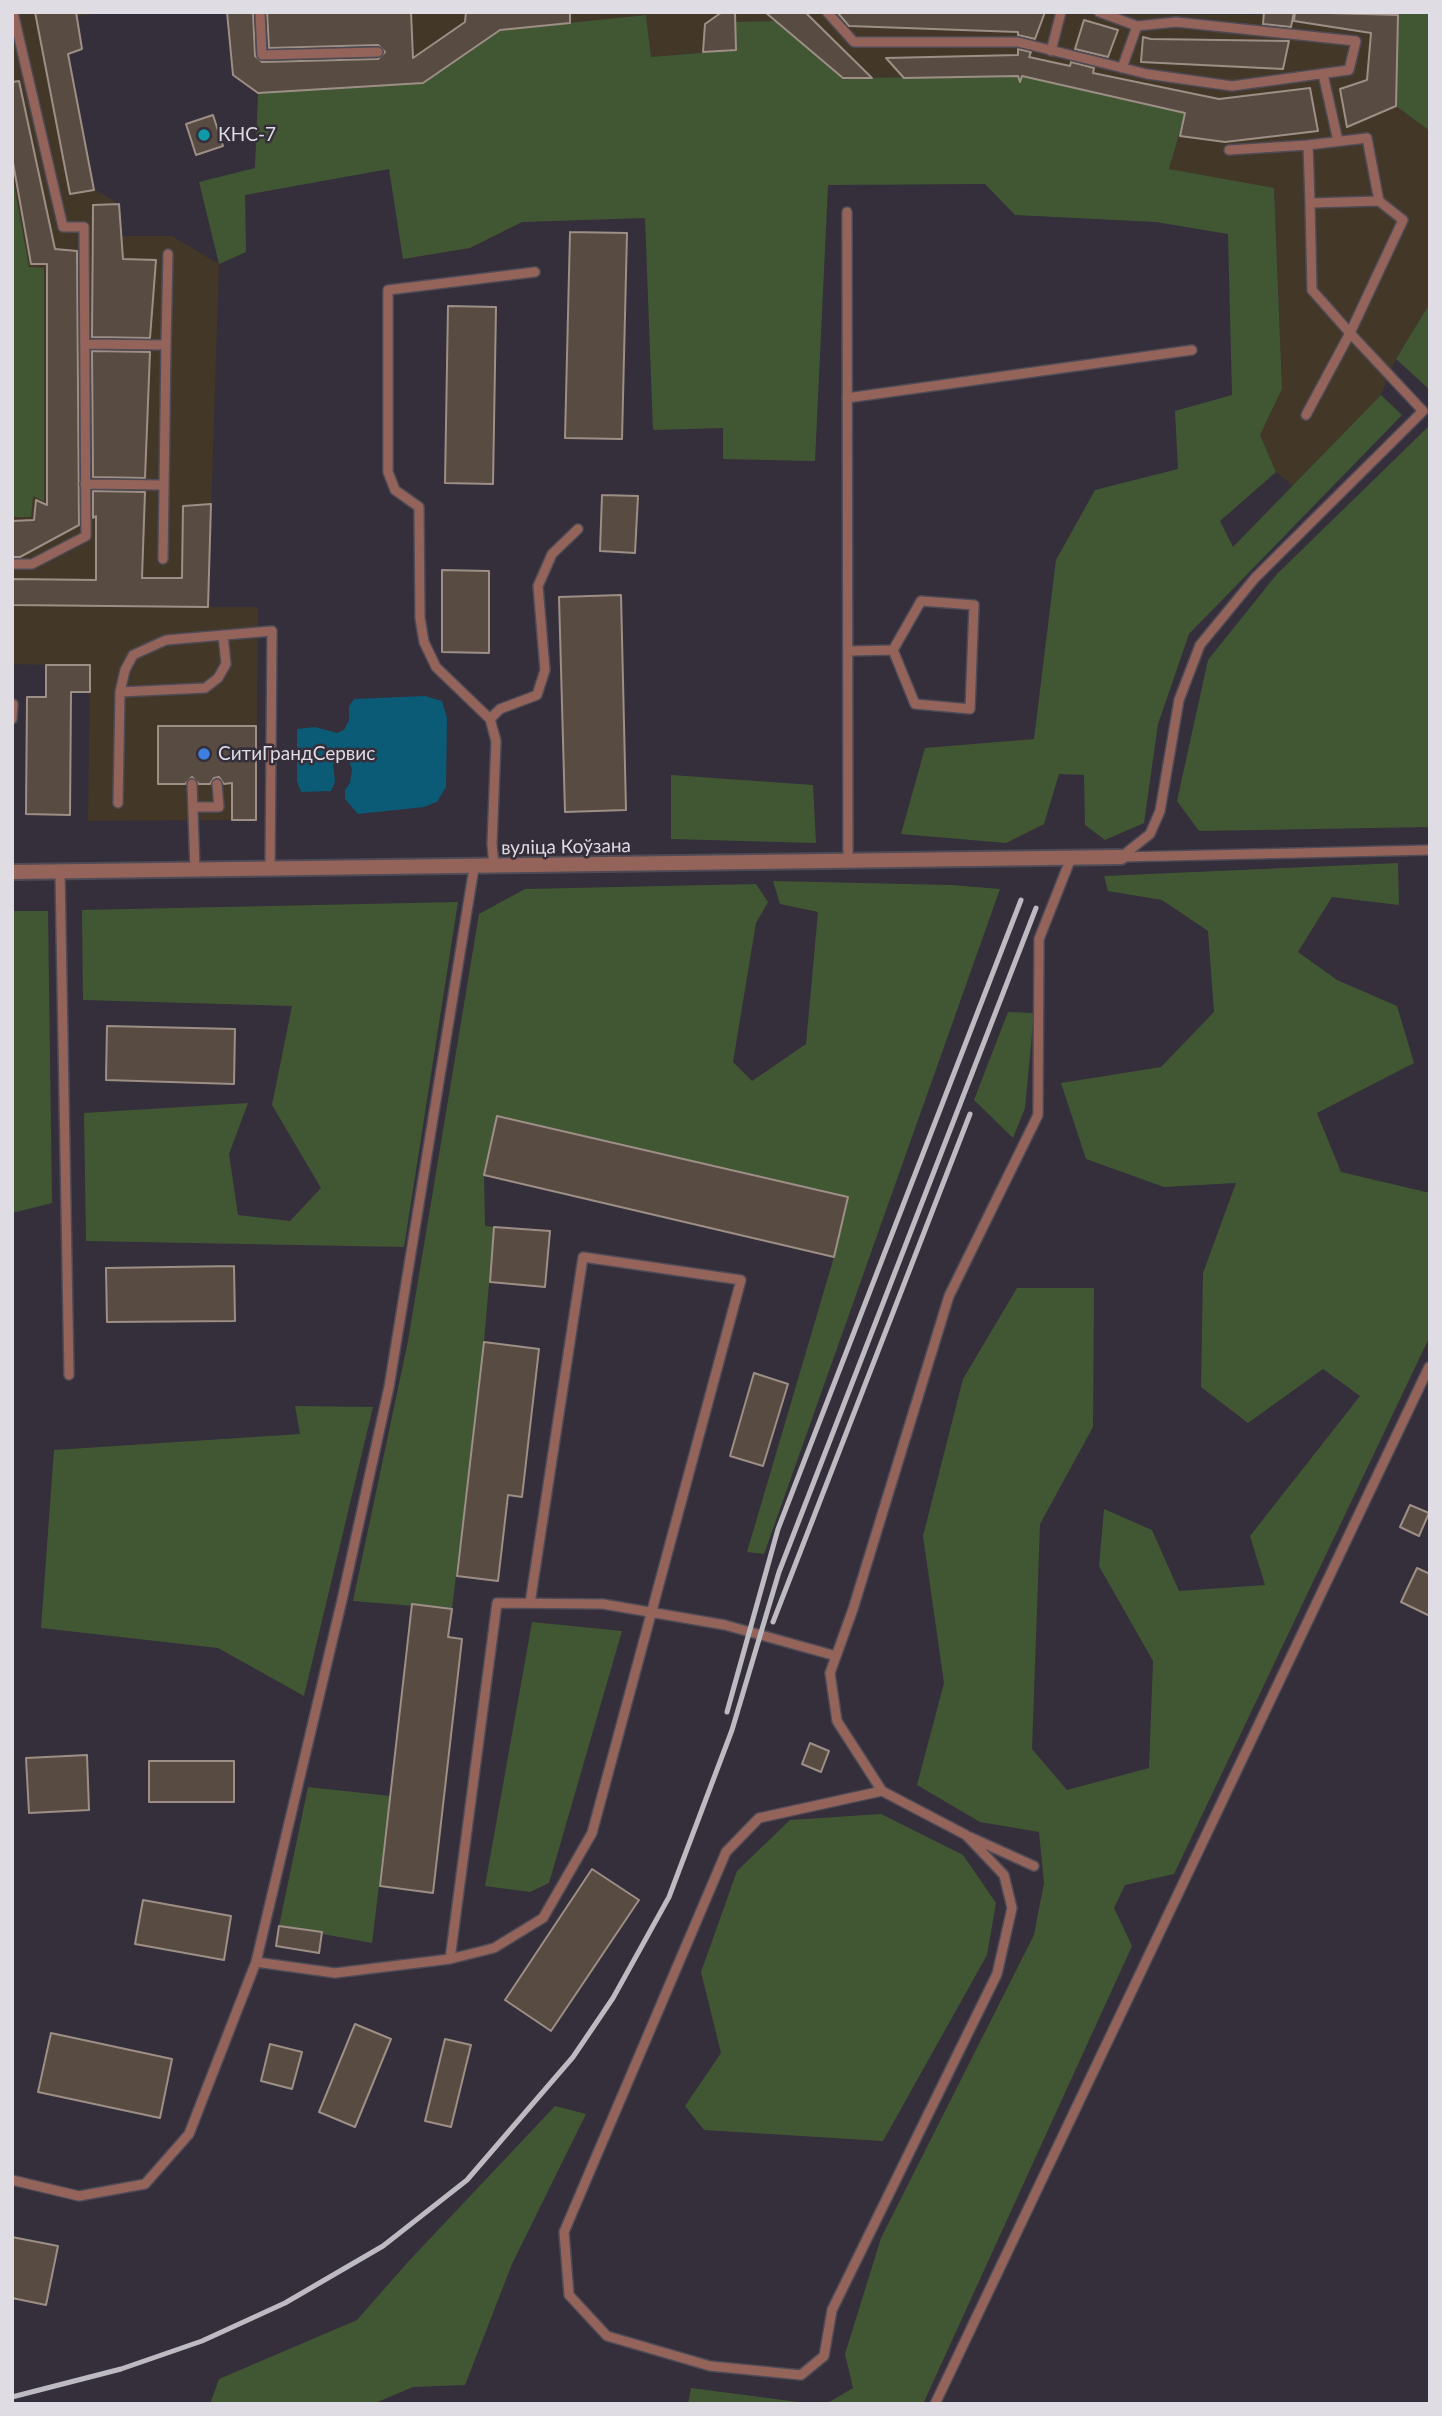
<!DOCTYPE html>
<meta charset="utf-8">
<style>
body{margin:0}
#map{position:relative;width:1442px;height:2416px;overflow:hidden;background:#342f3b;font-family:Lato,sans-serif}
canvas{display:block}
.frame{position:absolute;inset:0;border:14px solid #dfdce3;pointer-events:none}
</style>
<div id="map">
<canvas width="1442" height="2416"></canvas>
<div class="frame"></div>
</div>
<script>
const context = document.querySelector('canvas').getContext('2d');
context.lineJoin = 'round';
function fill(path, color) {
  context.fillStyle = color;
  context.fill(path, 'evenodd');
}
function toPath(rows) {
  const path = new Path2D();
  for (const r of rows) {
    path.moveTo(r[0], r[1]);
    for (let i = 2; i < r.length; i += 2) path.lineTo(r[i], r[i + 1]);
  }
  return path;
}
function stroke(path, color, width, dash) {
  context.strokeStyle = color;
  context.lineWidth = width;
  context.lineCap = dash ? 'butt' : 'round';
  context.setLineDash(dash || []);
  context.stroke(path);
}
function write(font, color, halo, rows, align = 'center') {
  context.font = font + ' Lato,sans-serif';
  context.lineWidth = 5;
  context.setLineDash([]);
  context.textBaseline = 'middle';
  context.strokeStyle = halo;
  context.fillStyle = color;
  for (const [text, x, y, turn = 0] of rows) {
    context.save();
    context.translate(x, y);
    context.rotate((+turn || 0) * Math.PI / 180);
    context.textAlign = isNaN(turn) ? turn : align;
    if (halo) context.strokeText(text, 0, 0);
    context.fillText(text, 0, 0);
    context.restore();
  }
}
fill(toPath([
 [12,12,111,12,77,16,82,49,68,54,94,189,119,204,121,236,172,236,219,264,208,607,258,607,256,820,88,821,90,666,12,664],
 [227,12,1398,15,1396,106,1430,131,1430,303,1396,359,1381,395,1293,486,1276,472,1260,435,1282,389,1274,189,1169,169,1184,113,1021,76,843,78,775,21,736,50,651,57,646,15,500,30,416,84,258,93,233,75]
]), '#433728');
fill(toPath([
 [1385,12,1430,12,1430,131,1396,106,1398,15],
 [646,15,651,57,736,50,735,22,775,21,843,78,1021,76,1185,113,1169,169,1274,188,1282,389,1260,435,1276,472,1220,521,1233,547,1381,395,1402,415,1189,634,1158,724,1144,823,1105,840,1085,825,1084,775,1059,774,1044,824,1006,843,901,834,925,748,1034,739,1056,560,1095,490,1178,469,1175,411,1232,395,1228,234,1156,222,1015,215,985,184,828,185,815,461,723,459,723,428,653,430,645,218,522,222,470,248,403,259,389,169,245,195,246,252,219,264,199,182,255,168,258,93,423,83,500,30],
 [12,173,29,267,44,268,44,501,33,496,31,517,12,517],
 [1430,303,1430,390,1396,359],
 [1430,425,1430,827,1199,831,1177,801,1208,660,1277,574],
 [671,775,813,785,816,843,671,839],
 [1398,863,1399,905,1332,897,1298,952,1337,980,1397,1006,1414,1063,1317,1113,1341,1172,1430,1193,1430,1336,1174,1874,1125,1885,1114,1908,1132,1946,923,2404,826,2404,853,2388,845,2354,881,2238,1034,1935,1044,1883,1039,1832,980,1822,917,1785,944,1683,923,1536,963,1379,1017,1288,1094,1288,1093,1427,1040,1524,1032,1749,1067,1790,1149,1768,1153,1661,1099,1566,1104,1509,1152,1530,1179,1591,1265,1585,1250,1536,1360,1396,1323,1369,1248,1423,1201,1387,1203,1273,1236,1183,1164,1187,1086,1159,1061,1083,1161,1067,1214,1012,1208,931,1162,900,1108,891,1104,876],
 [773,881,951,885,1000,889,764,1554,747,1552,834,1257,848,1198,498,1116,484,1175,485,1226,494,1227,483,1353,452,1609,353,1601,408,1341,479,914,525,889,756,884,768,902,756,923,733,1062,752,1081,806,1044,818,912,780,904],
 [458,902,404,1247,86,1241,84,1113,248,1103,229,1154,238,1215,290,1221,321,1188,272,1105,292,1006,83,1000,82,910],
 [12,911,48,911,52,1203,12,1213],
 [1008,1012,1034,1013,1025,1108,1013,1138,974,1100],
 [295,1406,373,1407,304,1696,218,1648,41,1628,54,1450,300,1434],
 [532,1622,622,1631,549,1883,530,1892,485,1886],
 [308,1787,390,1796,372,1943,279,1926],
 [881,1814,963,1855,996,1903,987,1955,883,2141,704,2130,685,2106,721,2053,701,1972,737,1871,790,1820],
 [555,2106,586,2114,512,2264,465,2385,413,2387,373,2404,210,2404,219,2379,357,2320,407,2263],
 [691,2388,814,2404,688,2404]
]), '#415734');
fill(toPath([
 [425,696,442,701,447,718,446,787,437,802,424,807,358,814,345,799,345,790,350,783,352,769,349,761,340,759,333,764,335,782,331,791,301,792,297,781,297,729,315,727,337,733,344,730,349,720,349,706,354,699]
]), '#0b5a76');
const building = toPath([
 [35,12,76,12,82,49,68,54,94,190,70,194,35,12],
 [227,12,253,12,255,56,262,62,378,59,385,52,378,45,269,48,267,12,411,12,413,58,465,22,466,12,570,12,570,23,500,30,423,83,258,93,233,75,227,12],
 [722,12,735,12,736,50,703,52,705,24,722,12],
 [765,12,805,12,872,78,843,78,765,12],
 [837,12,1045,12,1035,39,1018,35,1018,32,849,26,837,12],
 [1264,12,1294,12,1291,27,1263,24,1264,12],
 [1295,12,1398,15,1396,106,1347,127,1340,89,1367,80,1371,33,1294,21,1295,12],
 [1084,20,1118,30,1108,57,1075,49,1084,20],
 [1143,37,1151,39,1289,41,1283,69,1141,62,1143,37],
 [1018,49,1031,52,1029,57,1070,66,1071,62,1094,68,1093,73,1219,99,1310,88,1318,131,1225,142,1180,136,1185,113,1022,76,1020,82,1018,76,904,78,886,58,1018,55,1018,49],
 [19,81,55,249,77,251,79,525,20,557,12,557,12,521,34,520,36,500,47,505,47,264,31,264,12,157,12,82,19,81],
 [213,115,223,146,196,155,186,124,213,115],
 [119,204,123,259,156,260,150,338,92,337,93,205,119,204],
 [570,232,627,233,622,439,565,438,570,232],
 [448,306,496,307,493,484,445,483,448,306],
 [92,351,150,352,145,478,93,477,92,351],
 [93,491,145,492,142,578,182,578,183,506,211,504,208,607,12,605,12,579,96,580,96,516,93,518,93,491],
 [602,495,638,496,635,553,600,551,602,495],
 [442,570,489,571,489,653,442,652,442,570],
 [621,595,626,810,565,812,559,597,621,595],
 [46,665,90,665,90,692,71,692,70,815,26,814,27,697,46,697,46,665],
 [158,726,256,726,256,820,232,820,232,783,224,784,219,777,214,778,210,784,199,784,192,777,185,784,158,784,158,726],
 [107,1026,235,1029,234,1084,106,1080,107,1026],
 [497,1116,848,1197,834,1257,484,1175,497,1116],
 [494,1227,550,1231,545,1287,490,1282,494,1227],
 [234,1266,235,1321,107,1322,106,1268,234,1266],
 [484,1342,539,1349,522,1497,508,1495,498,1581,457,1576,484,1342],
 [754,1373,788,1384,763,1466,730,1456,754,1373],
 [1410,1505,1429,1513,1419,1536,1400,1527,1410,1505],
 [1417,1568,1430,1574,1430,1616,1401,1602,1417,1568],
 [412,1604,452,1609,448,1637,462,1639,433,1893,380,1886,412,1604],
 [810,1743,829,1751,821,1772,802,1764,810,1743],
 [87,1755,89,1810,29,1813,26,1758,87,1755],
 [149,1761,234,1761,234,1802,149,1802,149,1761],
 [592,1869,639,1900,551,2031,505,2000,592,1869],
 [143,1900,231,1916,224,1960,135,1944,143,1900],
 [279,1926,322,1932,319,1953,276,1946,279,1926],
 [355,2024,391,2039,355,2127,319,2112,355,2024],
 [51,2033,172,2059,160,2118,38,2092,51,2033],
 [445,2039,471,2045,451,2127,425,2121,445,2039],
 [270,2044,302,2052,292,2089,261,2081,270,2044],
 [12,2237,58,2246,46,2305,12,2298,12,2237]
]);
fill(building, '#574b42');
stroke(building, '#9d8f85', 2);
const lane = toPath([
 [260,12,262,55,378,52],
 [827,12,854,42,1018,42,1147,74,1232,86,1349,70,1356,41,1176,22,1137,26,1099,12],
 [1051,51,1061,12],
 [1122,68,1137,26],
 [1323,74,1338,141],
 [1229,150,1308,145],
 [847,212,848,861],
 [85,344,166,345,168,254],
 [847,398,1192,350],
 [1306,415,1350,333,1312,290,1310,203],
 [85,484,164,485],
 [163,559,166,345],
 [12,564,32,564,86,536,84,227,63,227,13,12],
 [848,651,893,650,915,704,970,709,974,605,921,601,893,650],
 [120,692,205,688,218,678,226,664,223,635],
 [12,719,13,704],
 [490,719,500,709,537,695,545,670,538,586,552,554,578,529],
 [192,784,195,870],
 [118,803,120,692,125,670,133,655,166,640,272,631,270,869],
 [193,807,219,807,217,784],
 [1121,857,1150,834,1160,811,1179,700,1200,645,1255,578,1423,411,1350,333,1403,220,1379,201,1310,203,1308,145,1367,138,1379,201],
 [1121,857,1430,850],
 [494,867,492,844,496,741,490,719,436,667,424,642,420,618,419,507,395,490,388,472,388,290,535,272],
 [60,872,69,1375],
 [882,1791,759,1818,726,1852,564,2232,569,2295,607,2336,710,2366,801,2375,824,2356,832,2310,997,1974,1012,1908,1004,1875,966,1835,882,1791,837,1721,830,1673,853,1609,949,1296,1038,1115,1039,939,1071,858],
 [970,1837,1034,1866],
 [450,1959,494,1948,543,1918,592,1833,741,1280,583,1257,530,1603],
 [256,1962,335,1973,450,1959,497,1603,603,1604,725,1625,836,1656],
 [12,2180,79,2196,145,2184,189,2134,256,1962,342,1600,389,1387,474,868],
 [935,2404,1429,1367]
]);
const street = toPath([
 [12,872,1121,857]
]);
stroke(lane, '#4f4b56', 12);
stroke(street, '#4f4b56', 18);
stroke(lane, '#94645b', 9);
stroke(street, '#94645b', 14);
stroke(toPath([
 [773,1622,970,1114],
 [727,1712,778,1529,1021,900],
 [12,2397,121,2369,202,2341,285,2303,383,2246,467,2180,573,2057,613,1998,669,1897,732,1730,779,1572,1036,908]
]), '#bebac2', 5);
for (const [x, y, r, color] of [
 [204,135,7,"#0f9aa8"],
 [204,754,7,"#3f7fe0"]
]) {
  const dot = new Path2D();
  dot.arc(x, y, r, 0, 2 * Math.PI);
  context.fillStyle = color;
  context.fill(dot);
  stroke(dot, '#342f3b', 2.5);
}
write('19px', '#dfdce3', '#342f3b', [
 ["КНС-7",218,135],
 ["СитиГрандСервис",218,754]
], 'left');
write('19px', '#dfdce3', '#342f3b', [
 ["вуліца Коўзана",566,847,-1]
]);
</script>
